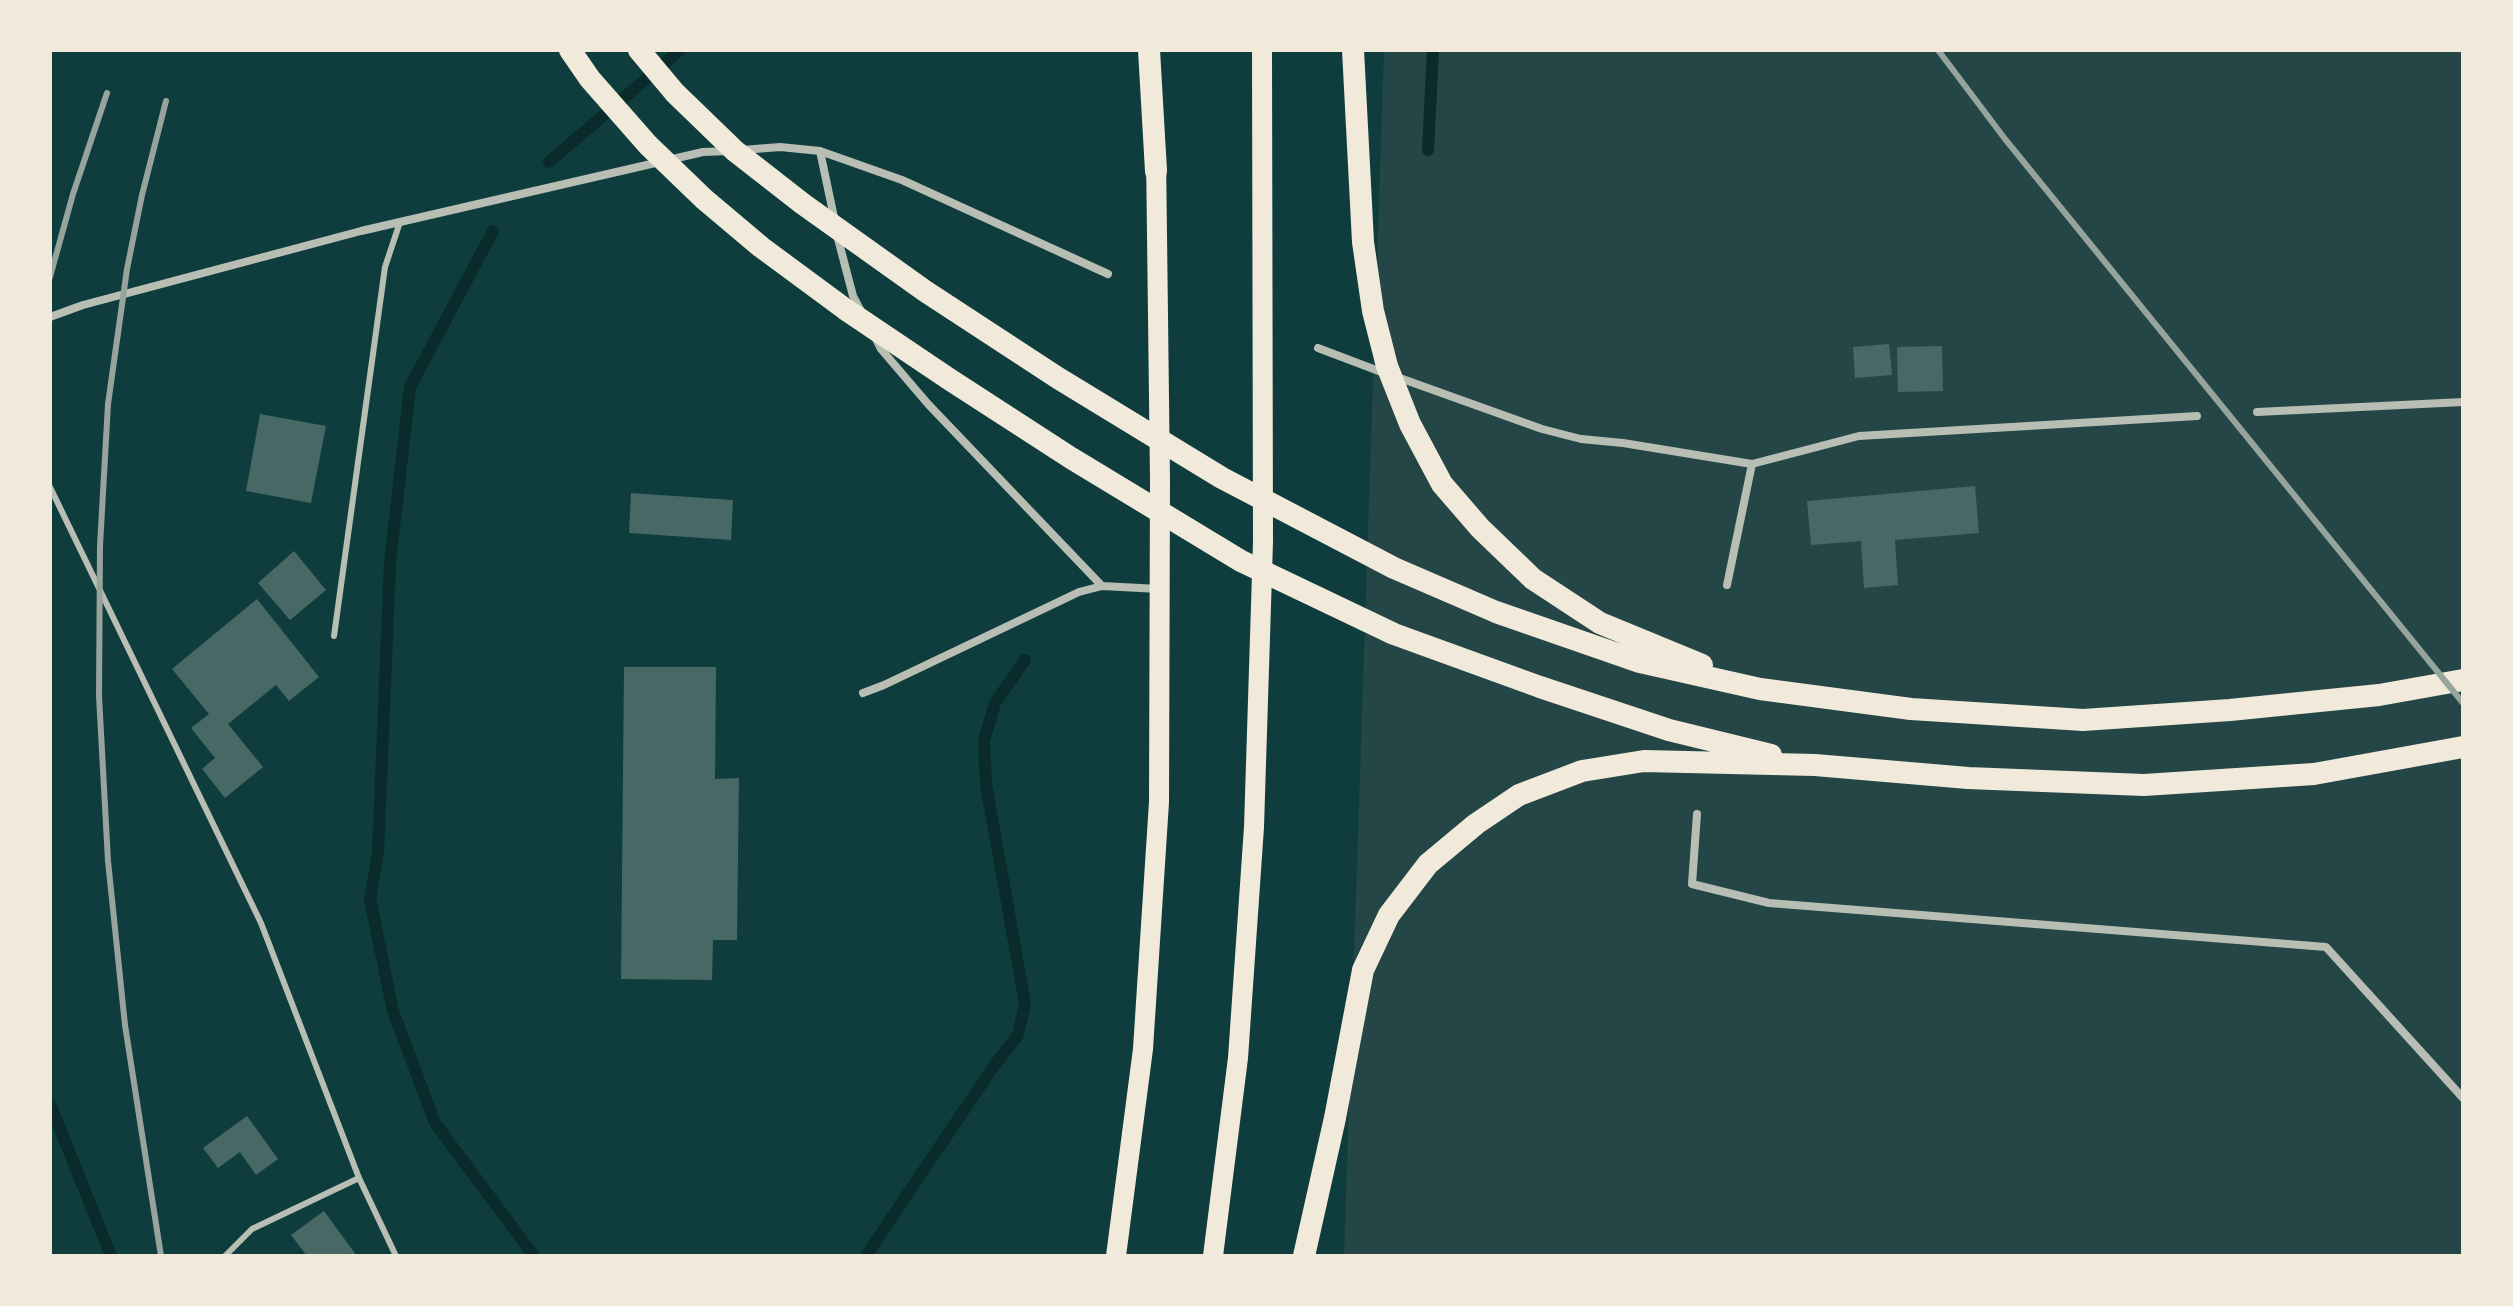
<!DOCTYPE html>
<style>
body{margin:0}
#map{position:relative;width:2513px;height:1306px;overflow:hidden;background:#0f3d3e;font-family:"Exo 2",sans-serif}
canvas{display:block}
.frame{position:absolute;inset:0;border:52px solid #f1e9da;pointer-events:none}
</style>
<div id="map">
<canvas width="2513" height="1306"></canvas>
<div class="frame"></div>
</div>
<script>
const context = document.querySelector('canvas').getContext('2d');
context.lineJoin = 'round';
function fill(path, color) {
  context.fillStyle = color;
  context.fill(path, 'evenodd');
}
function toPath(rows) {
  const path = new Path2D();
  for (const r of rows) {
    path.moveTo(r[0], r[1]);
    for (let i = 2; i < r.length; i += 2) path.lineTo(r[i], r[i + 1]);
  }
  return path;
}
function stroke(path, color, width, dash) {
  context.strokeStyle = color;
  context.lineWidth = width;
  context.lineCap = dash ? 'butt' : 'round';
  context.setLineDash(dash || []);
  context.stroke(path);
}
fill(toPath([
 [1384,50,2463,50,2463,1256,1344,1256]
]), '#244646');
stroke(toPath([
 [1428,150,1433,50],
 [549,162,680,50],
 [493,231,410,387,390,563,378,853,370,899,393,1011,435,1123,534,1256],
 [50,1104,111,1256],
 [866,1256,991,1070,1018,1035,1025,1003,986,785,984,741,995,703,1025,660]
]), '#0a2a2b', 12);
fill(toPath([
 [1889,344,1892,375,1855,378,1853,347],
 [1942,346,1943,391,1898,392,1897,347],
 [260,414,326,426,311,503,246,491],
 [1975,486,1979,533,1895,540,1898,585,1864,588,1861,541,1811,545,1807,501],
 [631,493,733,500,731,540,629,533],
 [294,551,326,590,290,620,258,583],
 [257,599,319,677,289,701,276,685,228,724,263,767,225,798,202,769,215,758,191,728,209,714,172,669],
 [624,667,716,667,715,779,739,778,737,940,713,940,712,980,621,979],
 [247,1116,278,1159,256,1175,240,1152,218,1168,203,1148],
 [324,1211,357,1256,307,1256,291,1235]
]), '#486865');
stroke(toPath([
 [50,487,261,923,359,1178,396,1256],
 [334,636,385,267,400,222],
 [225,1256,252,1229,359,1178]
]), '#b8beb3', 6);
stroke(toPath([
 [742,150,780,147,820,151,902,180,1108,274],
 [820,151,835,222],
 [837,235,853,296,862,313],
 [50,317,83,305,361,231,703,152,729,151],
 [876,339,881,349,928,404,1102,586],
 [1318,348,1384,373],
 [1397,377,1542,429,1581,439,1623,443,1752,464,1727,585],
 [2257,412,2463,402],
 [1752,464,1859,436,2197,416],
 [863,693,884,685,1079,592,1102,586,1159,589],
 [1697,814,1692,884,1769,903,2326,947,2463,1098]
]), '#b8beb3', 8);
stroke(toPath([
 [1116,1256,1143,1049,1159,802,1160,480,1156,154],
 [1213,1256,1238,1058,1254,827,1263,542,1262,50]
]), '#f1e9da', 20);
stroke(toPath([
 [570,50,590,79,648,145,704,199,761,247,845,309,949,379,1071,458,1241,561,1394,634,1540,687,1669,730,1771,755],
 [639,50,675,93,735,151,803,204,925,291,1058,378,1222,478,1394,568,1496,612,1640,662,1760,689,1911,709,2083,720,2230,710,2379,695,2463,680],
 [1149,50,1156,171],
 [1353,50,1363,242,1373,311,1387,366,1410,424,1442,484,1480,528,1533,579,1600,623,1702,665],
 [1304,1256,1335,1118,1363,970,1389,915,1428,864,1476,824,1519,795,1582,771,1644,761,1815,765,1968,778,2144,785,2314,774,2463,747]
]), '#f1e9da', 22);
stroke(toPath([
 [1938,50,2005,139,2463,703],
 [50,277,73,194,107,93],
 [161,1256,125,1025,108,861,99,696,100,546,108,404,127,269,142,195,166,101]
]), '#97a49c', 6);
</script>
